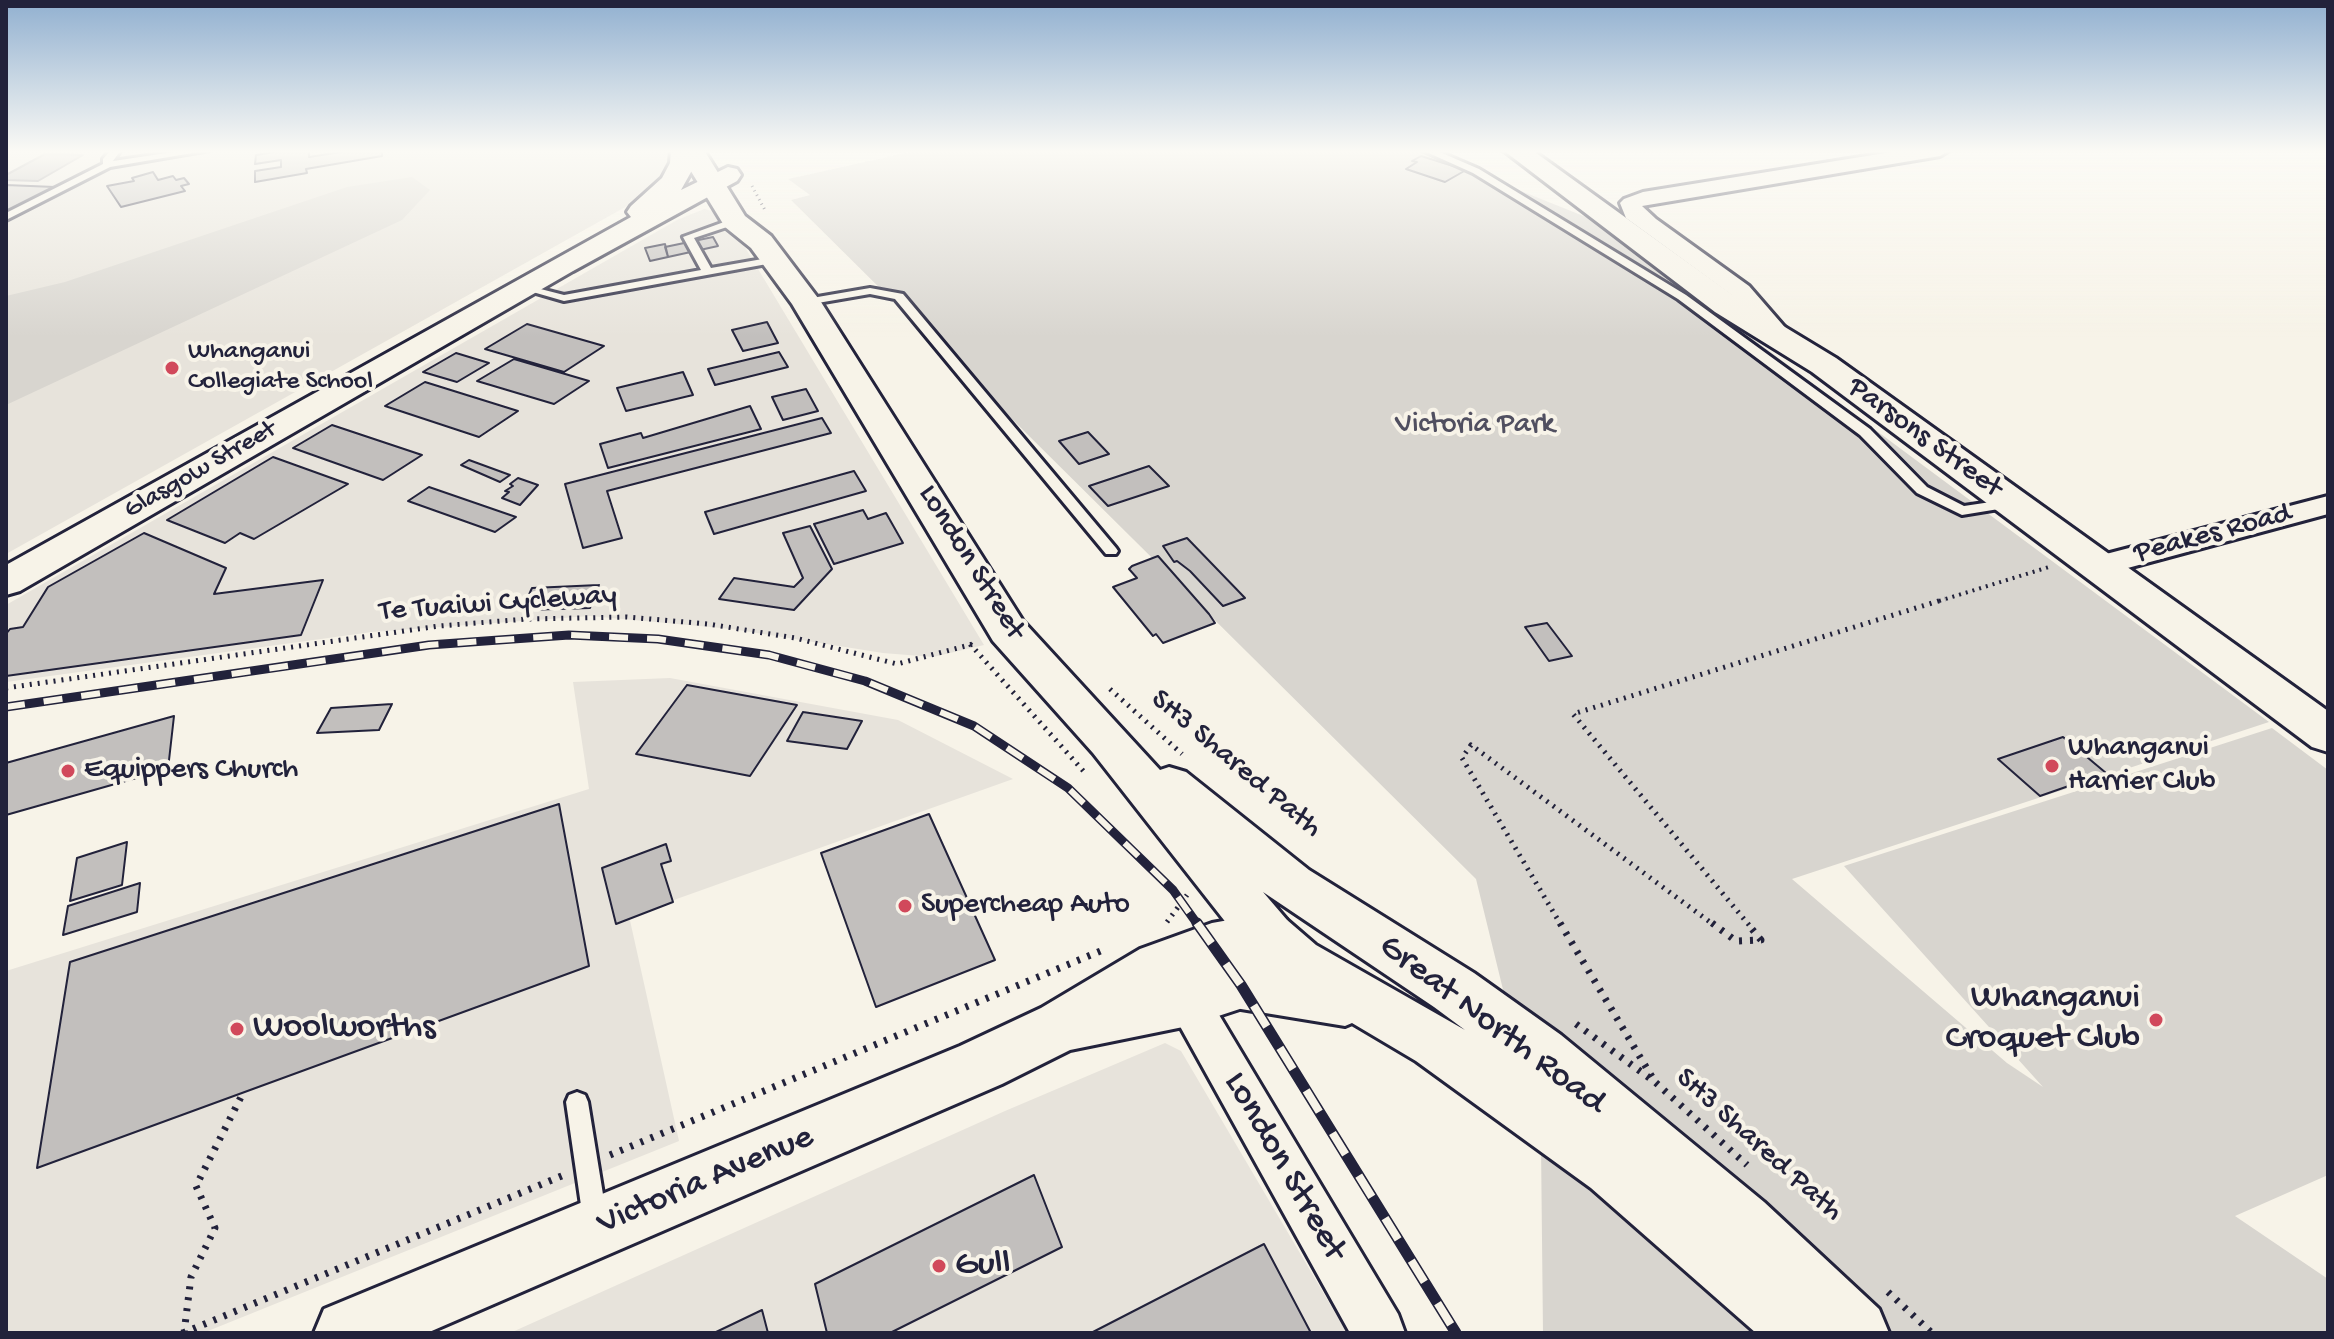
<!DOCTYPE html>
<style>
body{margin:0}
#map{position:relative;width:2334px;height:1339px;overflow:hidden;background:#f7f3e8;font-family:"Gochi Hand",sans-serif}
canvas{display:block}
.frame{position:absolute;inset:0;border:8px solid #22223b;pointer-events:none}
</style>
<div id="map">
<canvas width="2334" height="1339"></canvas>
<div class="frame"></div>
</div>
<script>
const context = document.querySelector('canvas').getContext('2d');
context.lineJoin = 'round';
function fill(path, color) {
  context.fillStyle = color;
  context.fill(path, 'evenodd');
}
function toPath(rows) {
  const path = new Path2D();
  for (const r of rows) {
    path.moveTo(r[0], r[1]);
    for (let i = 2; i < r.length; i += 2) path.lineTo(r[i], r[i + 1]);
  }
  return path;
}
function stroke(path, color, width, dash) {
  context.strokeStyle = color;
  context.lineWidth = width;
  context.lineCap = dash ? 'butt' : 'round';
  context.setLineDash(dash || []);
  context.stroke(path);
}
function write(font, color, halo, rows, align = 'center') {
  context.font = font + ' "Gochi Hand",sans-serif';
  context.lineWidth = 8;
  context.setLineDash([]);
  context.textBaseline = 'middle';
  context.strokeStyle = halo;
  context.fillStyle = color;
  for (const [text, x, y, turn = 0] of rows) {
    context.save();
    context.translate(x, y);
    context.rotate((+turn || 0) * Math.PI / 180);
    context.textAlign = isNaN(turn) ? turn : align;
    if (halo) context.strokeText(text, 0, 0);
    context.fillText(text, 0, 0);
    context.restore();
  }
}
fill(toPath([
 [6,150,680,150,683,156,670,182,6,554],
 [704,209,725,214,984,645,933,657,883,653,732,629,590,616,372,632,6,682,6,605,677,220],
 [670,678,898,720,1013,779,629,916,679,1141,203,1333,6,1333,6,971,589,789,573,682],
 [1165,1043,1181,1051,1347,1333,510,1333,1005,1111]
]), '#e7e3db');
fill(toPath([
 [919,150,1419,150,1591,219,2269,722,1792,879,2007,1063,2043,1087,1844,866,2272,728,2328,770,2328,1175,2235,1216,2328,1279,2328,1333,1543,1333,1541,1145,1476,879,791,200,810,195,788,179],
 [412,177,430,190,402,220,6,405,6,296,65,282,347,187]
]), '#d8d5cf');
const water = toPath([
 [45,154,83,155,38,181,6,180,6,175,45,154]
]);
fill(water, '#aeabad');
stroke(water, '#76747f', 2);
const building = toPath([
 [286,150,309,150,309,157,353,150,382,150,382,156,306,169,307,173,255,182,255,171,281,167,281,160,255,164,256,155,286,150],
 [1421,156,1466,170,1445,182,1406,169,1417,162,1412,161,1421,156],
 [153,172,158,180,173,176,176,180,184,178,189,184,181,186,185,191,121,207,107,186,134,181,132,178,153,172],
 [6,185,55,187,13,211,6,211,6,185],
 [713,237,718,246,668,257,665,247,713,237],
 [665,244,668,257,650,261,645,248,665,244],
 [767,322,778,343,743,351,732,330,767,322],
 [527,324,604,346,564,372,485,349,527,324],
 [779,352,788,367,715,385,708,369,779,352],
 [456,353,489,363,457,382,423,372,456,353],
 [514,359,589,381,554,404,477,381,514,359],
 [683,372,693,395,626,411,617,388,683,372],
 [425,382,518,411,479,437,385,406,425,382],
 [806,389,818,411,783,420,772,397,806,389],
 [750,406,761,429,608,468,600,444,641,433,643,438,750,406],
 [822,418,831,433,607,491,622,538,583,548,565,484,822,418],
 [332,425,422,455,383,480,293,448,332,425],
 [1088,432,1109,454,1079,464,1059,441,1088,432],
 [273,457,348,484,254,539,240,533,225,543,167,520,273,457],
 [469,460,510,475,500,482,461,465,469,460],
 [1149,466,1169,486,1108,506,1089,486,1149,466],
 [854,471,866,491,714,534,705,512,854,471],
 [518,478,538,485,520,505,502,498,509,492,505,491,513,486,510,484,518,478],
 [429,487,516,517,495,532,408,501,429,487],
 [863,510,868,519,886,513,903,543,834,564,814,524,863,510],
 [810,526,832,569,794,610,719,599,734,578,794,587,803,578,783,533,810,526],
 [144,533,226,568,214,594,323,580,301,635,6,676,6,634,10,629,23,627,48,587,144,533],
 [1187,538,1245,598,1223,606,1190,571,1177,561,1174,562,1163,546,1187,538],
 [1158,556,1209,614,1215,623,1163,643,1156,634,1153,636,1113,587,1137,578,1129,569,1132,566,1158,556],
 [599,585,590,608,522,610,532,588,599,585],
 [1547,623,1572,656,1549,661,1525,627,1547,623],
 [687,685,797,705,750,776,636,754,687,685],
 [392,704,379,730,317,733,331,708,392,704],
 [803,712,862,721,847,749,787,741,803,712],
 [174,716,168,769,6,815,6,763,174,716],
 [2063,737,2106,773,2040,796,1998,759,2063,737],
 [559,804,589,966,37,1168,70,962,559,804],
 [929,814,995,960,876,1007,821,853,929,814],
 [127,842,122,885,70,901,77,858,127,842],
 [666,844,671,861,661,864,673,902,616,924,602,868,666,844],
 [140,883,137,912,63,935,68,906,140,883],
 [1034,1175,1062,1247,890,1333,827,1333,815,1284,1034,1175],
 [1264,1244,1311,1333,1091,1333,1264,1244],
 [762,1310,768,1333,714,1333,762,1310]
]);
fill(building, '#c2bfbd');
stroke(building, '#22223b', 2);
const lane = toPath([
 [111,150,121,150,113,161,187,150,210,150,110,167,6,220,6,213,103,164,103,159,111,150],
 [1422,150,1435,150,1479,169,1686,295,1870,429,1927,487,1964,506,2011,499,2018,503,2011,507,1962,515,1917,493,1860,435,1678,299,1473,173,1422,150],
 [735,218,739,219,739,223,694,238,711,268,774,257,779,260,778,262,564,301,519,288,525,285,564,295,701,270,683,237,735,218],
 [870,288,903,294,1116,548,1118,551,1116,554,1106,554,895,299,870,294,806,305,800,302,806,299,870,288],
 [577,1092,585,1095,588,1102,607,1219,603,1227,595,1231,587,1227,583,1219,566,1102,569,1095,577,1092]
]);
const street = toPath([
 [1904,150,1950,150,1940,156,1642,206,1656,219,1749,286,1795,339,1792,344,1783,346,1774,344,1733,296,1626,218,1620,203,1624,199,1643,192,1904,150],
 [2328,496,2328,514,2098,576,2087,573,2082,566,2087,559,2328,496],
 [1188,982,1203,988,1398,1314,1405,1333,1350,1333,1166,1001,1173,988,1188,982]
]);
const secondary = toPath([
 [671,150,697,150,696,163,681,190,728,167,737,169,741,175,737,181,573,271,20,591,6,595,6,565,631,217,627,212,631,206,662,178,670,163,671,150],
 [1503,150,1532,150,1737,298,1836,358,2328,711,2328,752,2312,747,1812,372,1715,312,1503,150],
 [1268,913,1287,920,1295,936,1277,983,1261,1002,1188,1026,1070,1050,1002,1084,427,1333,314,1333,324,1309,960,1046,1041,1008,1140,949,1212,923,1268,913]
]);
const highway = toPath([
 [678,150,704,150,745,216,771,236,821,302,1023,621,1160,770,1169,767,1186,772,1309,870,1474,973,1561,1035,1764,1202,1879,1309,1889,1333,1756,1333,1591,1188,1416,1061,1352,1023,1345,1026,1241,1009,1221,1002,1213,985,1221,968,1241,961,1262,964,1249,952,1093,753,993,641,792,304,751,248,725,227,678,150],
 [1263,892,1434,1007,1465,1030,1316,945,1287,920,1263,892]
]);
stroke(lane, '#22223b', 6);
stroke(street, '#22223b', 6);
stroke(secondary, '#22223b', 6);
stroke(highway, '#22223b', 6);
stroke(toPath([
 [752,186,766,212]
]), '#22223b', 3, [1, 4]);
stroke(toPath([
 [1939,601,2049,567]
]), '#22223b', 4, [2, 5]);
stroke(toPath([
 [970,644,1087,775],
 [6,688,439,626,527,619,627,617,708,624,795,638,897,664,973,644],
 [1110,689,1182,754],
 [1167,922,1187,895],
 [1561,925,1462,758,1471,745,1714,925],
 [1749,925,1573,714,1945,599]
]), '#22223b', 5, [2, 6]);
stroke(toPath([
 [1560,923,1652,1077],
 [1712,923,1736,941,1761,940,1747,923],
 [1576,1024,1655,1082,1747,1165],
 [610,1155,1103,950],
 [1888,1292,1932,1333],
 [183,1333,564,1175],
 [184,1333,191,1277,215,1228,196,1186,243,1093]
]), '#22223b', 7, [3, 8]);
fill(lane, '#f7f3e8');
fill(street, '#f7f3e8');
fill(secondary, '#f7f3e8');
fill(highway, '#f7f3e8');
const railFar1 = toPath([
 [6,707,429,645,569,635,658,639,769,655,865,681,974,726,1068,788,1173,890,1198,925]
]);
const rail = toPath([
 [1197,923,1241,985,1456,1333]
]);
stroke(railFar1, '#22223b', 9);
stroke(rail, '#22223b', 11);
stroke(railFar1, '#f7f3e8', 6, [19]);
stroke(rail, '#f7f3e8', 8, [25]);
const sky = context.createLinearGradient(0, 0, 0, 337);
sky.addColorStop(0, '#91b0d0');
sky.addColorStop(0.45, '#fbfaf5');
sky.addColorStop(1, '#fbfaf500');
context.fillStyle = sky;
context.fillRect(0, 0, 2334, 337);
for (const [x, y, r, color] of [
 [172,368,8,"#d1495b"],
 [2052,766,8,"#d1495b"],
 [68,771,8,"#d1495b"],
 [905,906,8,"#d1495b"],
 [2156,1020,8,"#d1495b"],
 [237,1029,8,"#d1495b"],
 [939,1266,8,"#d1495b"]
]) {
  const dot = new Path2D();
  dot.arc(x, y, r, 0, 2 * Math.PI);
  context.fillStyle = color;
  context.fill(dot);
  stroke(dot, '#f7f3e8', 3);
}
write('26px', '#22223b', '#f7f3e8', [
 ["Whanganui",188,353],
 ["Collegiate School",188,383]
], 'left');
write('26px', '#22223b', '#f7f3e8', [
 ["Glasgow Street",201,471,-30]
]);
write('30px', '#504f60', '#f7f3e8', [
 ["Victoria Park",1475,426]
]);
write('30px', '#22223b', '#f7f3e8', [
 ["Parsons Street",1924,439,36],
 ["Peakes Road",2213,535,-15],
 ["London Street",970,563,58],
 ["Te Tuaiwi Cycleway",498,605,-4],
 ["SH3 Shared Path",1235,765,40],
 ["SH3 Shared Path",1758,1146,42]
]);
write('30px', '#22223b', '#f7f3e8', [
 ["Whanganui",2068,749],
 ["Harrier Club",2068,783],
 ["Equippers Church",84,771],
 ["Supercheap Auto",921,906]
], 'left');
write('36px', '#22223b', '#f7f3e8', [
 ["Whanganui",2140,999,"right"],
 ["Croquet Club",2140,1040,"right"],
 ["Woolworths",253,1029],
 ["Gull",955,1266]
], 'left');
write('36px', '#22223b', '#f7f3e8', [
 ["Great North Road",1491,1026,37],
 ["London Street",1283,1167,60],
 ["Victoria Avenue",706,1182,-23]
]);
</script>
